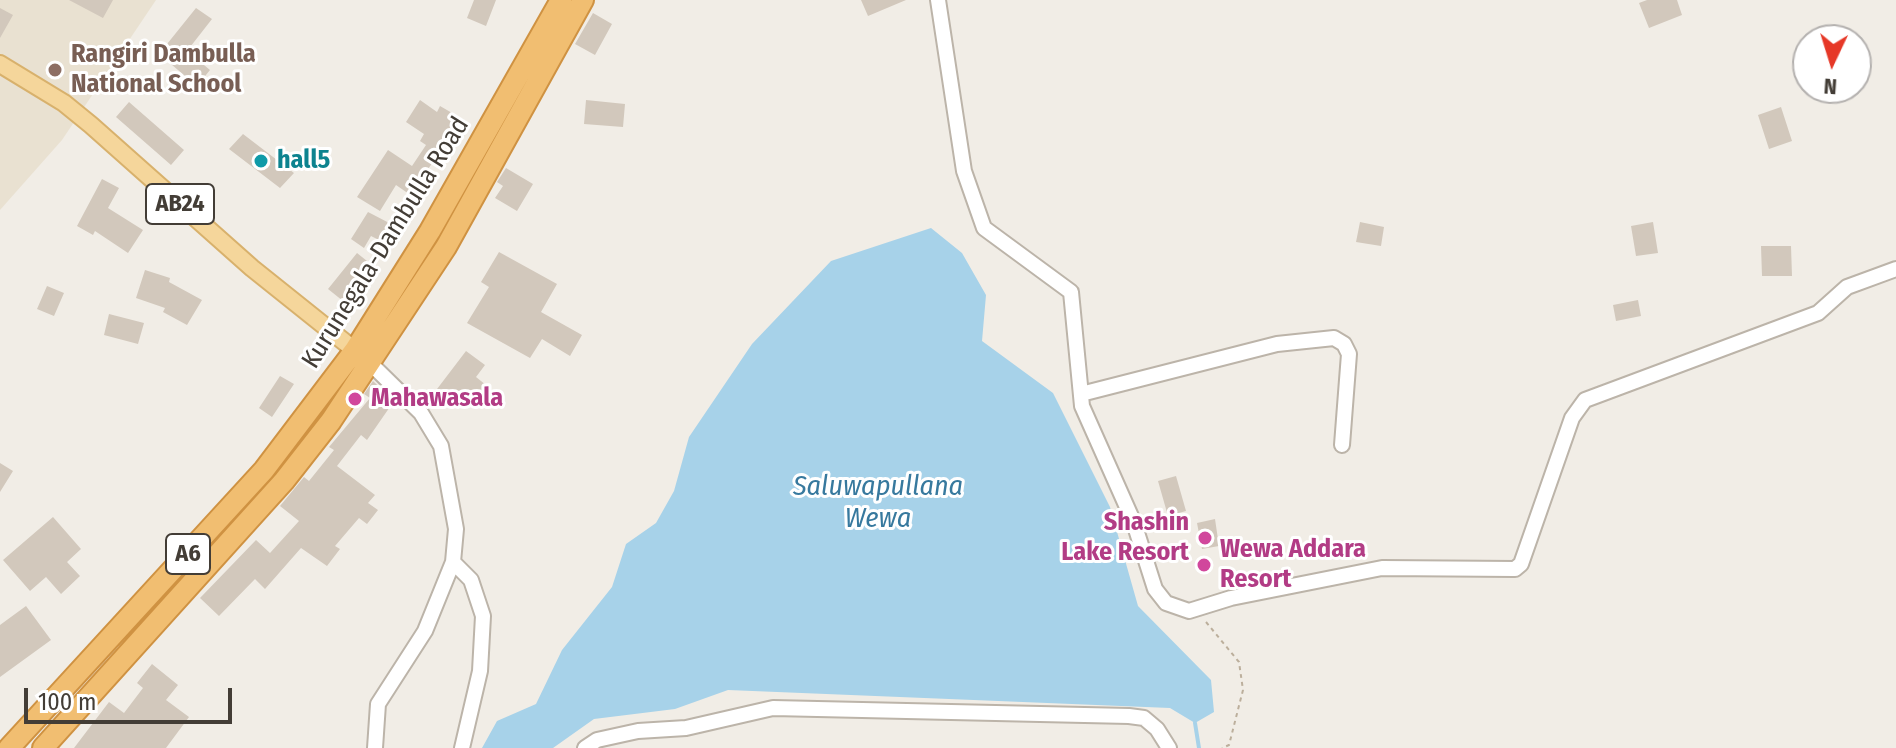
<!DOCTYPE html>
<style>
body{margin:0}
#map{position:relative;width:1896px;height:748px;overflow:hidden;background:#f1ede6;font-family:"Fira Sans Condensed",sans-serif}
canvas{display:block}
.north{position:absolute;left:1792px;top:24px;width:80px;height:80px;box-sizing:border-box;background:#fff;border:2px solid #b4b1af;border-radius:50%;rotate:184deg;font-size:22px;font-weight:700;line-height:32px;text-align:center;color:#433d36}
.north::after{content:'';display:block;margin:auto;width:28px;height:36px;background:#e63827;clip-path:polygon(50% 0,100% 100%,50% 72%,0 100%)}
.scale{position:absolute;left:24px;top:688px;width:208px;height:36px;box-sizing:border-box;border:4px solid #433d36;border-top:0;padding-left:10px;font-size:24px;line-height:28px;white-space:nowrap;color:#433d36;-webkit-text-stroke:6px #fff;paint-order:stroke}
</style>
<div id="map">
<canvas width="1896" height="748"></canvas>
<div class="north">N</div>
<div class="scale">100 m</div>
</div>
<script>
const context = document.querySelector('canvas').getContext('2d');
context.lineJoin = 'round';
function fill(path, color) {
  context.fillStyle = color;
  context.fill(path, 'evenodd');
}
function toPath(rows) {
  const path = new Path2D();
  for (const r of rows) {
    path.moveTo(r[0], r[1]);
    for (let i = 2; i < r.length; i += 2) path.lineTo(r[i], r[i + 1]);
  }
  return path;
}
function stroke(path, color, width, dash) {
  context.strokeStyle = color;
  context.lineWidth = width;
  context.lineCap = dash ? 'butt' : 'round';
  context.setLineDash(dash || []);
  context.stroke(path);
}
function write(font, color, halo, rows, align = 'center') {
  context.font = font + ' "Fira Sans Condensed",sans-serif';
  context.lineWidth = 6;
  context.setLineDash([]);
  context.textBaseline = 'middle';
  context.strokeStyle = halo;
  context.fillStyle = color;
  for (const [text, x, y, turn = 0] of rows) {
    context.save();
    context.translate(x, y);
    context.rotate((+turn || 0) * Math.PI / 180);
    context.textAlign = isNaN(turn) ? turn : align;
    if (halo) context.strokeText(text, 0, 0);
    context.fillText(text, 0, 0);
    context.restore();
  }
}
fill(toPath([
 [0,0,156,0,62,140,0,210]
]), '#e9e1d1');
fill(toPath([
 [931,228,962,253,986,295,982,341,1053,393,1110,507,1138,606,1211,680,1214,712,1195,723,1170,708,728,690,675,709,594,719,553,748,482,748,497,721,536,704,562,650,612,587,626,544,656,523,674,491,689,437,752,344,831,261]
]), '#a7d2e9');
stroke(toPath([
 [1195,723,1199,748]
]), '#a7d2e9', 4);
fill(toPath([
 [69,0,113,0,103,18],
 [474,0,496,0,486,26,467,18],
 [861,0,906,0,868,16],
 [1647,0,1677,0,1682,15,1649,28,1639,3],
 [0,8,13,15,0,38],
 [196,8,212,19,187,51,210,70,197,86,159,54],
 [593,13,612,24,595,55,575,44],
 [420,100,437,112,440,106,466,121,445,156,440,153,409,194,396,185,380,211,357,197,388,150,412,166,426,145,420,141,424,134,406,122],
 [586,100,625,104,623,127,584,124],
 [129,102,184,150,171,165,116,117],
 [1781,107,1792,141,1769,149,1758,115],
 [243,134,294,173,280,188,229,149],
 [506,168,533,184,517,211,495,198,503,186,497,182],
 [102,179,119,188,108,208,143,230,128,253,95,231,93,235,77,226],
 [368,212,395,226,385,243,371,236,364,248,351,239],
 [1360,222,1384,227,1381,246,1356,242],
 [1653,222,1658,253,1636,256,1631,226],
 [1761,246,1791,246,1792,276,1762,276],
 [499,252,557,284,541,312,582,335,570,356,542,339,530,358,467,323,489,287,481,282],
 [357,253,377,269,348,305,328,289],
 [145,270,170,278,169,282,202,300,187,325,163,312,165,308,136,298],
 [47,286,64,293,54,316,37,309],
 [1638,300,1641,316,1616,321,1613,305],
 [109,314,144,323,138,344,104,335],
 [466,351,485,365,476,377,486,385,475,400,461,390,450,405,434,393],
 [280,376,294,384,272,417,259,408],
 [373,381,394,401,367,440,361,435,337,466,375,495,368,503,378,510,367,524,359,518,335,546,340,549,327,566,301,548,265,589,255,579,219,616,200,598,256,540,270,553,299,521,280,506,304,477,309,481,334,450,329,447,370,398,364,394],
 [0,463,13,471,0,492],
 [1176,476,1186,511,1168,516,1158,481],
 [53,517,81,549,67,562,80,576,61,594,46,577,30,591,3,560],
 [1215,519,1219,546,1202,549,1197,523],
 [26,606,51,640,0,677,0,625],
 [152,664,178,685,166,700,189,717,166,748,74,748,109,702,124,713,143,688,137,683]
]), '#d2c8bc');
const minor = toPath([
 [938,0,964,171,984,228,1071,292,1082,406,1134,523,1155,589,1166,603,1189,611,1231,598,1382,568,1515,569,1521,564,1572,418,1585,400,1818,313,1847,287,1896,269],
 [370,363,421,413,441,446,456,529,453,562,425,631,378,704,375,748],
 [1081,394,1277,344,1334,338,1344,344,1349,354,1342,445],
 [453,562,471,580,483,616,480,671,462,748],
 [585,748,597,740,638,731,686,728,773,708,1129,716,1144,718,1157,729,1169,748]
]);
const major = toPath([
 [0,64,64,103,91,125,252,268,362,356]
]);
const highway = toPath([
 [9,748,264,470,355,350,430,231,561,0],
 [43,748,284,481,331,421,446,247,583,0]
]);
stroke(minor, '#bcb4a9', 18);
stroke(major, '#d8b16c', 20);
stroke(highway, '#cf9242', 24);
stroke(toPath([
 [1206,622,1239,662,1243,690,1229,745,1222,748]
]), '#bcaf9c', 2, [4, 4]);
stroke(minor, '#fff', 14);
stroke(major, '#f5d69b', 16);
stroke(highway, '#f1be71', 20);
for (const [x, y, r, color] of [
 [55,70,8,"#8d6e63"],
 [261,161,8,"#0f9aa8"],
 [355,399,8,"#d1479c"],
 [1205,538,8,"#d1479c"],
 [1204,565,8,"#d1479c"]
]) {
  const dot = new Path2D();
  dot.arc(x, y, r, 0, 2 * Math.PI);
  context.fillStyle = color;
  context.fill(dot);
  stroke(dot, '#fff', 3);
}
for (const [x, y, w] of [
 [180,204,68],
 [188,554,44]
]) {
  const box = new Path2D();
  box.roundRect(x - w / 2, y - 20, w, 40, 6);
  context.fillStyle = '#fff';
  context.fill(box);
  stroke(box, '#433d36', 2);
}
write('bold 24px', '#433d36', null, [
 ["AB24",180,204],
 ["A6",188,554]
]);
write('bold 26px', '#785e54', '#fff', [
 ["Rangiri Dambulla",71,55],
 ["National School",71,85]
], 'left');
write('bold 26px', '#0d838f', '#fff', [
 ["hall5",277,161]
], 'left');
write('26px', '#433d36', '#fff', [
 ["Kurunegala-Dambulla Road",386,243,-58]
]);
write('bold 26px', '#b23c85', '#fff', [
 ["Mahawasala",371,399],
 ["Shashin",1189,523,"right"],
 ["Lake Resort",1189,553,"right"],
 ["Wewa Addara",1220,550],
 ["Resort",1220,580]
], 'left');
write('italic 28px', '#37799e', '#fff', [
 ["Saluwapullana",878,487],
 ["Wewa",878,519]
]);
</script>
